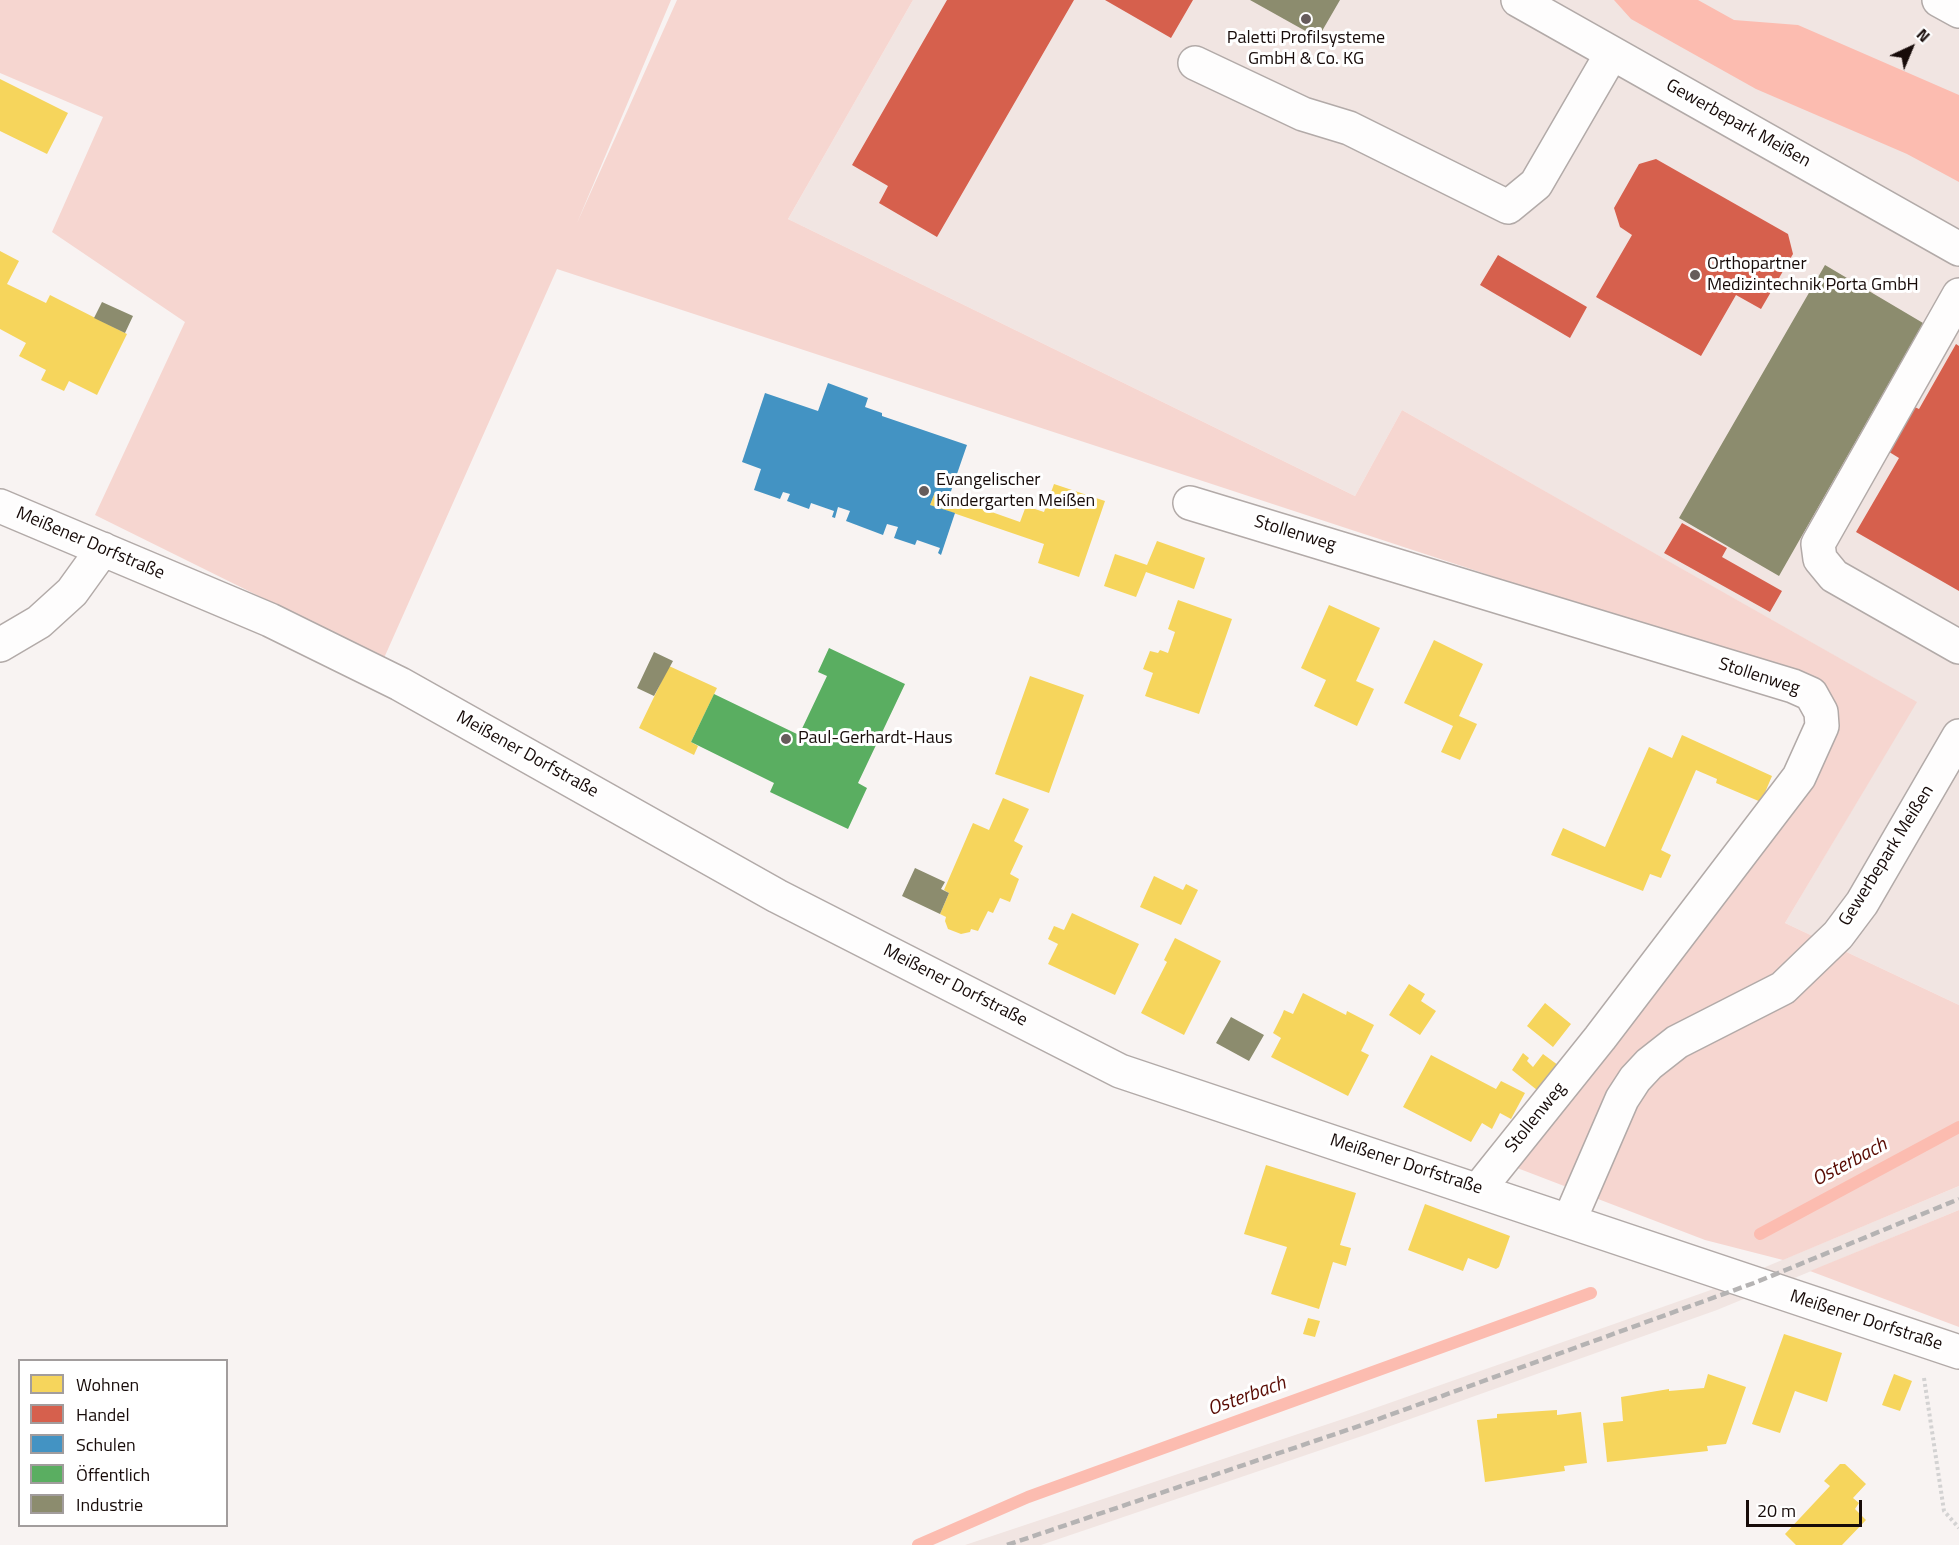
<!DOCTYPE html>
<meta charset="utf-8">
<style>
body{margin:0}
#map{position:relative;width:1959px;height:1545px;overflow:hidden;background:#f8f3f2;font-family:"Titillium Web",sans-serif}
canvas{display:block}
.legend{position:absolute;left:18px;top:1359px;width:210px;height:168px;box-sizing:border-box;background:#fff;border:2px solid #a29d9d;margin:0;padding:8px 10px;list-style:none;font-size:18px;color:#170b09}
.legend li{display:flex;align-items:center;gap:12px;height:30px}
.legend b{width:30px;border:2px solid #a29d9d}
.north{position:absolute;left:1881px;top:18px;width:60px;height:60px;-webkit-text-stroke:4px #fff;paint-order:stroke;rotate:44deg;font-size:16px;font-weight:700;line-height:24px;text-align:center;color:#170b09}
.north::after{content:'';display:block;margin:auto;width:21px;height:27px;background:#170b09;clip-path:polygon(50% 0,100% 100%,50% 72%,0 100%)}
.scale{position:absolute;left:1746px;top:1500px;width:116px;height:27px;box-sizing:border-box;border:3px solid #170b09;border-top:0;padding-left:8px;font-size:18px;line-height:21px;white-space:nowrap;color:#170b09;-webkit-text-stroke:4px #fff;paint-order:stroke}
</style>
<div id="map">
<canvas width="1959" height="1545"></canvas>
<ul class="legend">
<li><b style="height:16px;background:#f6d55c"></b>Wohnen</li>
<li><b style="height:16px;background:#d6604d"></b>Handel</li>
<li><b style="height:16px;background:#4393c3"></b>Schulen</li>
<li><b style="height:16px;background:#5aae61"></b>Öffentlich</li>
<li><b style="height:16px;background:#8c8c6e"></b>Industrie</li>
</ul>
<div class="north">N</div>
<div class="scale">20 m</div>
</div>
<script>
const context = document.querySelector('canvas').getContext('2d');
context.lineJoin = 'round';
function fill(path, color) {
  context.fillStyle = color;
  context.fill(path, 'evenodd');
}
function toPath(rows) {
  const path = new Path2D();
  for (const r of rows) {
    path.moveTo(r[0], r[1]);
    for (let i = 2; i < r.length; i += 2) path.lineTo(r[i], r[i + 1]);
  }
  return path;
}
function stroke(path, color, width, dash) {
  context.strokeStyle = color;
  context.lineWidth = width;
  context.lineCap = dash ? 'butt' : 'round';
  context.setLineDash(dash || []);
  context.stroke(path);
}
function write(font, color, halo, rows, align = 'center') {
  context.font = font + ' "Titillium Web",sans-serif';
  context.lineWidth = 6;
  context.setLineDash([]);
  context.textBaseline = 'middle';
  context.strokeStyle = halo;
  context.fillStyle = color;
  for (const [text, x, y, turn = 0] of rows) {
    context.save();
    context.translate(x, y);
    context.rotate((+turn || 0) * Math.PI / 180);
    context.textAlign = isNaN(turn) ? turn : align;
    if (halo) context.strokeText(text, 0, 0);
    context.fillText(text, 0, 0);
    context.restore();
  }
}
fill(toPath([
 [913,0,1959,0,1959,1005,1785,923,1916,702,1402,410,1355,496,788,219],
 [1959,1186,1959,1210,1717,1310,1365,1435,1041,1545,965,1545,1358,1414,1708,1291]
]), '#f1e5e2');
fill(toPath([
 [0,0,671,0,577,223,677,0,913,0,788,219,1355,496,1402,410,1917,702,1785,923,1959,1005,1959,1186,1783,1260,1705,1240,1512,1166,1799,803,1827,686,557,269,384,658,95,515,185,322,52,232,103,117,0,73],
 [1959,1210,1959,1327,1810,1271]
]), '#f6d6d0');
fill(toPath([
 [1614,0,1698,0,1734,20,1798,25,1959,95,1959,182,1907,154,1756,89,1631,19]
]), '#fcbcb0');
fill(toPath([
 [0,79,68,113,47,154,0,131],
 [0,251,19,261,7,284,46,303,50,295,127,334,97,395,69,381,64,391,41,380,46,370,19,356,26,343,0,329],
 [1054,484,1105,501,1079,577,1038,563,1044,544,930,505,935,492,1020,522,1026,506,1044,512],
 [1157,541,1205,558,1194,589,1146,572,1136,597,1104,586,1115,554,1147,565],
 [1178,600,1232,619,1199,714,1145,696,1153,673,1143,669,1150,651,1158,653,1160,650,1168,653,1175,632,1168,629],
 [1329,605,1380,628,1356,681,1374,689,1357,726,1314,706,1326,680,1301,668],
 [1434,640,1483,664,1459,716,1477,724,1460,760,1441,752,1453,726,1404,703],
 [669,666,717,688,691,742,698,746,694,755,639,728],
 [1030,676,1084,695,1049,793,995,774],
 [1682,735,1772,776,1761,802,1716,783,1717,779,1696,770,1661,850,1671,855,1661,878,1650,874,1643,891,1551,855,1563,828,1605,847,1649,747,1672,758],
 [1003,798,1029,809,1014,841,1023,846,1010,874,1019,879,1010,902,1000,898,993,913,988,911,978,931,971,929,970,932,961,934,948,929,945,921,946,917,940,914,949,893,944,890,973,823,989,830],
 [1154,876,1183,890,1186,884,1198,890,1181,925,1140,907],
 [1072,913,1139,944,1115,995,1048,964,1058,944,1048,939,1054,926,1064,930],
 [1175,938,1221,961,1184,1035,1141,1013,1167,962,1164,960],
 [1409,984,1425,994,1421,1001,1436,1011,1420,1035,1389,1015],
 [1303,993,1346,1015,1347,1011,1374,1025,1361,1051,1369,1055,1348,1096,1271,1057,1281,1038,1273,1033,1282,1015,1284,1010,1293,1014],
 [1545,1003,1571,1024,1553,1047,1527,1026],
 [1523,1053,1529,1058,1527,1061,1533,1067,1543,1054,1562,1068,1542,1094,1512,1070],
 [1431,1055,1496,1089,1501,1081,1525,1093,1511,1119,1500,1113,1492,1129,1482,1123,1471,1142,1403,1107],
 [1266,1165,1356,1193,1340,1245,1351,1248,1346,1266,1333,1262,1319,1309,1271,1294,1287,1247,1244,1234],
 [1425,1204,1510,1236,1499,1267,1496,1269,1468,1258,1463,1271,1408,1250],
 [1308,1318,1320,1321,1315,1337,1303,1334],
 [1784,1334,1842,1353,1827,1402,1795,1391,1780,1433,1752,1424],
 [1708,1374,1746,1387,1726,1444,1707,1446,1708,1451,1607,1462,1603,1423,1623,1421,1621,1397,1669,1389,1669,1391,1704,1388],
 [1894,1374,1912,1381,1900,1411,1882,1405],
 [1557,1410,1557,1415,1581,1412,1587,1463,1564,1466,1565,1471,1485,1482,1477,1420,1497,1418,1497,1414],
 [1840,1464,1845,1464,1866,1484,1853,1498,1859,1503,1855,1509,1866,1520,1842,1545,1796,1545,1785,1534,1830,1486,1824,1481]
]), '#f6d55c');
fill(toPath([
 [947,0,1074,0,937,237,879,203,888,186,852,165],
 [1105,0,1193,0,1171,38],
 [1656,159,1788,234,1793,254,1761,309,1736,295,1701,356,1596,297,1632,235,1620,227,1614,208,1639,164],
 [1498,255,1587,307,1570,338,1480,285],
 [1956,344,1959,346,1959,591,1856,532,1899,458,1881,447,1906,403,1919,409],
 [1682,523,1727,548,1722,557,1782,591,1770,612,1664,553]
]), '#d6604d');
fill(toPath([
 [828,383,868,398,865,407,882,413,882,416,967,445,949,497,935,492,930,505,955,513,941,555,938,553,940,548,917,540,915,545,894,538,898,527,887,524,883,535,846,521,850,511,838,507,835,518,832,517,834,511,811,503,809,509,787,501,790,494,783,492,780,499,754,490,761,469,742,462,765,393,818,411]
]), '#4393c3');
fill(toPath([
 [829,648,905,684,858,783,867,788,848,829,770,792,774,783,691,742,714,694,799,735,827,676,818,672]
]), '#5aae61');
fill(toPath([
 [1250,0,1340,0,1318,38],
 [1825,265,1923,323,1779,576,1679,518],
 [102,302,133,316,125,333,94,318],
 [654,652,673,661,654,696,637,688],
 [915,868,945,882,941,889,949,893,940,914,902,896],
 [1231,1017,1264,1035,1249,1061,1216,1043]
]), '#8c8c6e');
stroke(toPath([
 [1760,1234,1959,1127],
 [918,1545,1028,1497,1591,1293]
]), '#fcbcb0', 12);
const minor = toPath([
 [1518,0,1959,249],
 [1939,0,1959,11],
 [1195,63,1303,114,1349,128,1508,207,1536,184,1612,53],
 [1959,295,1818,544,1820,559,1834,576,1959,647],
 [1190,503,1793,686,1811,694,1821,712,1822,726,1799,777,1600,1038,1479,1189],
 [0,506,270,620,400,684,777,896,1120,1071,1959,1352],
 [0,645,39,622,72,592,103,549],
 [1570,1219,1622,1099,1635,1079,1649,1064,1677,1042,1783,988,1838,935,1862,903,1959,736]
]);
stroke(minor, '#b2aaa8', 36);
stroke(toPath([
 [1924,1378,1944,1511,1959,1528]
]), '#d3d2d2', 4, [3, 3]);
stroke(minor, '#fefdfd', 33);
stroke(toPath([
 [1007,1545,1362,1425,1754,1283,1959,1199]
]), '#b5b3b3', 4.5, [9, 4.5]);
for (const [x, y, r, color] of [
 [1306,19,6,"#665c5b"],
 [1695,275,6,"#665c5b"],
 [924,491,6,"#665c5b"],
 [786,739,6,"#665c5b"]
]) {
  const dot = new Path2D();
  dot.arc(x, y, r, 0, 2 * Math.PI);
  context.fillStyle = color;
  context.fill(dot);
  stroke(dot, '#fff', 2);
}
write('18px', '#170b09', '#fff', [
 ["Paletti Profilsysteme",1306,39,"center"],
 ["GmbH & Co. KG",1306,60,"center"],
 ["Orthopartner",1707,265],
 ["Medizintechnik Porta GmbH",1707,286],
 ["Evangelischer",936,481],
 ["Kindergarten Meißen",936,502],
 ["Paul-Gerhardt-Haus",798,739]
], 'left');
write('18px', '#170b09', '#fff', [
 ["Gewerbepark Meißen",1738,124,29],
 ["Stollenweg",1295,534,17],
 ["Meißener Dorfstraße",90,544,23],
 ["Stollenweg",1759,677,18],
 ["Meißener Dorfstraße",527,755,29],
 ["Gewerbepark Meißen",1887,856,-58],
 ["Meißener Dorfstraße",955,986,27],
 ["Stollenweg",1536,1118,-51],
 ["Meißener Dorfstraße",1406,1165,18],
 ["Meißener Dorfstraße",1866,1321,18]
]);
write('italic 20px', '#5a0c04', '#fff', [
 ["Osterbach",1850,1163,-28],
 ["Osterbach",1247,1397,-20]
]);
</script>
